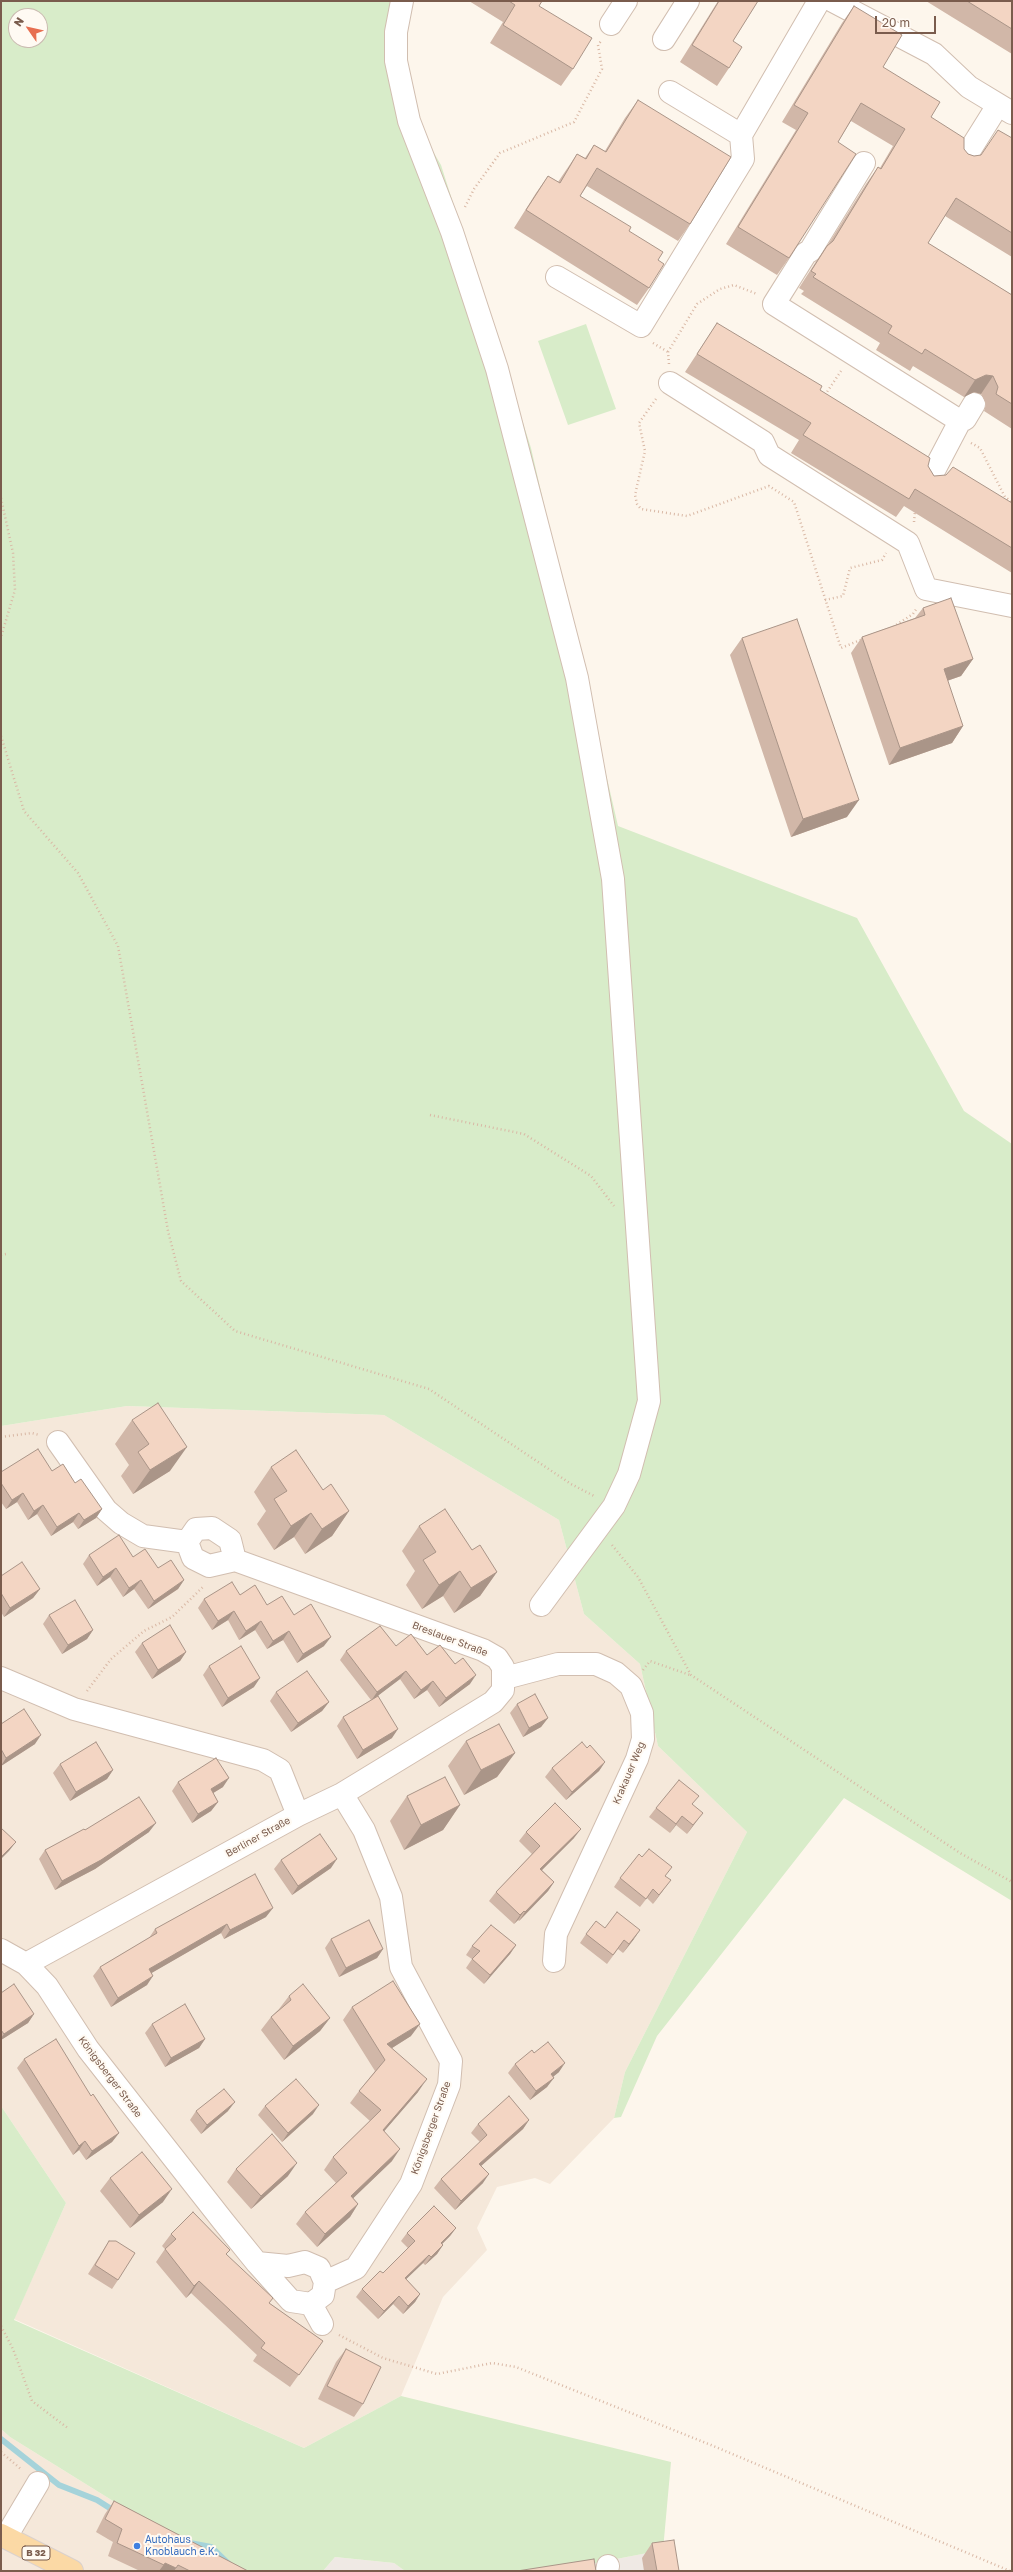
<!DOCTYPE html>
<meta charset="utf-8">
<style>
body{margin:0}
#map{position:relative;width:1013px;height:2572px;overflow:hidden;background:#fdf6ec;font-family:"Golos Text",sans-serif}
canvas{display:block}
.frame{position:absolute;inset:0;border:2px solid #7a5c4d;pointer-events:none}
.north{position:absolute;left:8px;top:8px;width:40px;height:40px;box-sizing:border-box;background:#fffaf3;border:1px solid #cabbb1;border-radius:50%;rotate:304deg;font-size:11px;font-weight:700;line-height:16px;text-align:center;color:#7a5c4d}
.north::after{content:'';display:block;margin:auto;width:14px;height:18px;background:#e76f51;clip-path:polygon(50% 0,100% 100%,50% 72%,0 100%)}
.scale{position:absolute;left:875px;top:16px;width:61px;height:18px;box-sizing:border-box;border:2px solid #7a5c4d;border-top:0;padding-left:5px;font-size:12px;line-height:14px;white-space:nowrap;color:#7a5c4d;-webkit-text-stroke:3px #fffaf3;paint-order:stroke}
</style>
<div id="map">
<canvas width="1013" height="2572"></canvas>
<div class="frame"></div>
<div class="north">N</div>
<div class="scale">20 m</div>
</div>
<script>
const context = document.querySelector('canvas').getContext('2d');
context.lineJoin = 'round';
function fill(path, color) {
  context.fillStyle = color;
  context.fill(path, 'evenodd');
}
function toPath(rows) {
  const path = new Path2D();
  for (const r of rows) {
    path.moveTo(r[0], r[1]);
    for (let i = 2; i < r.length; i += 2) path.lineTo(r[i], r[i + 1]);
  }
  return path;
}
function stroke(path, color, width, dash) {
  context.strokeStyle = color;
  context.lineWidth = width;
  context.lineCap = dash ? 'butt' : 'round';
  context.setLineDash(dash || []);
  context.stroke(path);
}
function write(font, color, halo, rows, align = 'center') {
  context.font = font + ' "Golos Text",sans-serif';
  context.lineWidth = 4;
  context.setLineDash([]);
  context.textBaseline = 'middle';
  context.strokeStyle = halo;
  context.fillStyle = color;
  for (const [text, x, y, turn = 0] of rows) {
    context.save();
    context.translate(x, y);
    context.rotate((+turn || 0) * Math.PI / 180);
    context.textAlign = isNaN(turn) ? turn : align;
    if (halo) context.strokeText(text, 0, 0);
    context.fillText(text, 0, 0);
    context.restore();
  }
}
fill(toPath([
 [127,1406,384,1415,559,1520,584,1614,640,1664,658,1746,747,1832,625,2072,614,2118,550,2184,535,2178,497,2187,477,2228,487,2250,443,2297,401,2396,304,2448,14,2319,66,2203,1,2106,1,1426],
 [1,2429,10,2437,155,2527,237,2571,1,2571]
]), '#f5e8da');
fill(toPath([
 [663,2550,671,2571,554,2571],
 [335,2557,394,2563,405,2571,323,2571]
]), '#efe9e4');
fill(toPath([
 [1,1,395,1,391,19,387,73,441,165,531,448,618,826,857,918,964,1111,1012,1144,1012,1901,844,1798,657,2036,621,2117,614,2118,625,2072,747,1832,658,1746,640,1664,584,1614,559,1520,384,1415,127,1406,1,1426],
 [16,16,40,16,40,40,16,40],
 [586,324,616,409,568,425,538,341],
 [1,2106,66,2203,14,2320,304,2448,401,2396,671,2462,663,2550,554,2571,405,2571,394,2563,335,2557,323,2571,237,2571,155,2527,10,2437,1,2429]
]), '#d8ecc9');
stroke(toPath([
 [1,2439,59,2485,97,2500,116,2512],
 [190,2543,211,2547,236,2571]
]), '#a5d3da', 6);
const minor = toPath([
 [402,1,396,32,396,61,409,121,452,232,497,369,577,678,613,879,649,1401,629,1474,614,1506,541,1605],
 [833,1,934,54,969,87,1012,113],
 [611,24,626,1],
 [664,39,688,1],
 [670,92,741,135],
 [963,161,998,105],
 [864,163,810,251,806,253,774,304,960,421],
 [557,277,641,326,743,159,741,135,819,1],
 [670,383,763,442,769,455,908,543,926,589,1012,606],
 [928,482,960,421,965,419,974,404],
 [58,1442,106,1510,121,1523,143,1536,187,1542,196,1529,212,1528,230,1540,235,1560,483,1650,497,1658,503,1667,503,1690,493,1702,342,1794,298,1815],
 [187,1542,193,1558,209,1566,235,1560],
 [1,1678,74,1709,263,1760,280,1770,298,1815,26,1964,1,1950],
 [505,1678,558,1664,596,1664,616,1673,631,1686,642,1713,643,1739,637,1759,556,1934,554,1961],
 [26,1964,47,1986,88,2049,223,2221,257,2263,291,2301,311,2304,323,2295,325,2282,319,2268,305,2262,288,2266,257,2263],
 [325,2282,356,2268,411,2184,449,2085,451,2061,401,1967,391,1897,364,1830,342,1794],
 [311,2304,322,2324],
 [6,2537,38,2483],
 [607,2571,608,2566]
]);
const major = toPath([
 [1,2535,72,2571]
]);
stroke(minor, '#d1beb0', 24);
stroke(major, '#dad1cd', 24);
stroke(toPath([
 [465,207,474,189,500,153,574,122,602,69,598,45,601,41],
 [653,343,668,352],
 [669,364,668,352,697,304,720,289,734,285,757,294],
 [825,395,841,371],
 [656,399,639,423,645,451,635,495,637,504,641,509,687,516,769,486,794,502,841,648,863,639],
 [971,443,980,448,1005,497,1012,502],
 [1,498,13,553,15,590,1,637],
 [914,522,915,511],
 [825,600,843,596,850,568,882,560,886,553],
 [893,627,913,614,917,608],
 [1,736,24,811,78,873,118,946,168,1231,181,1281,235,1331,429,1389,571,1484,596,1497],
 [430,1115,524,1134,591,1176,614,1206],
 [1,1255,6,1254],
 [1,1437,32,1433,39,1435],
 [612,1545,638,1577,691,1675,960,1853,1012,1882],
 [643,1670,650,1661,690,1675],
 [87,1691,111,1659,144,1631,172,1617,204,1586],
 [1,2326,13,2349,32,2401,69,2429],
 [339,2335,383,2358,437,2374,492,2363,516,2367,711,2445,1010,2571],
 [1,2452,22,2470]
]), '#d9b8a5', 2.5, [1, 3]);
stroke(minor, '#fff', 22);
stroke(major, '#fbd9a5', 22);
fill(toPath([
 [469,1,542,1,539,6,573,69,561,86,490,43,503,22],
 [718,1,758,1,733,41,729,68,717,86,680,62],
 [926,1,1012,1,1012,54],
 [854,6,883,67,931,117,968,154,974,156,981,155,1012,138,1012,257,945,216,928,243,1012,295,1012,429,984,411,986,404,981,394,974,392,964,397,913,366,910,371,876,350,880,343,801,294,804,291,799,288,815,263,827,246,829,243,866,184,878,167,880,168,893,146,851,121,838,142,789,258,777,275,726,244,796,130,782,122,842,23],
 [638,100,690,224,678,241,587,186,580,196,629,231,658,260,649,288,637,305,514,228,536,193,548,176,558,182,577,154,585,158,594,145,605,151,625,118],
 [717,323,820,390,928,466,934,476,1012,503,1012,573,904,506,896,517,791,453,799,440,685,372],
 [923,608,973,659,961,676,947,681,963,726,952,743,889,765,851,653,862,637,915,618],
 [742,638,847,817,791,837,730,655],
 [132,1420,170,1471,133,1494,121,1476,129,1465,115,1444],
 [271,1467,323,1490,349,1511,332,1536,305,1554,294,1537,274,1550,257,1524,266,1511,254,1492],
 [52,1471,75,1483,102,1509,96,1518,78,1529,73,1522,51,1536,37,1514,28,1520,17,1502,6,1509,1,1502,1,1472],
 [419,1526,472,1550,497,1572,480,1596,454,1613,443,1596,422,1609,406,1585,415,1571,402,1551],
 [89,1555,133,1557,184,1580,178,1589,148,1609,134,1589,123,1597,110,1577,97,1586,83,1564],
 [1,1576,40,1589,33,1598,4,1617,1,1612],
 [240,1595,294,1615,324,1646,297,1663,283,1640,267,1649,255,1630,239,1640,228,1620,212,1630,198,1608,204,1599],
 [49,1615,93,1630,87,1639,62,1654,43,1624],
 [142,1643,186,1652,180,1661,152,1679,135,1652],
 [396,1646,427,1655,470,1684,439,1707,427,1690,414,1699,400,1679,376,1697,392,1738,357,1759,337,1726,343,1717,371,1700,340,1660,346,1651],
 [209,1666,254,1687,222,1707,203,1675],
 [276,1692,329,1702,322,1711,291,1732,270,1701],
 [517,1704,548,1718,541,1727,523,1737,510,1713],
 [1,1724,35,1744,1,1766],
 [466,1741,515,1753,497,1777,464,1795,448,1766],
 [605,1762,599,1771,566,1800,545,1777,552,1768],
 [60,1764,113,1770,107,1779,70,1801,53,1773],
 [178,1782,223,1787,213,1793,218,1802,211,1811,192,1823,172,1791],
 [407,1796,460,1805,443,1830,404,1850,390,1821],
 [693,1805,696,1822,687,1834,676,1825,670,1833,649,1817,656,1808],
 [85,1830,149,1832,95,1869,55,1890,39,1859,45,1850],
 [526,1832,574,1838,542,1870,554,1882,548,1891,519,1921,518,1920,514,1924,489,1901,496,1892,532,1854,519,1841],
 [281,1860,331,1868,292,1895,274,1869],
 [666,1876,664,1889,653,1904,647,1898,640,1907,614,1887,620,1878],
 [266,1917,224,1939,221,1933,151,1973,147,1985,111,2007,93,1976,100,1967,149,1938,155,1929],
 [605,1928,634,1939,623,1953,618,1949,607,1964,580,1943,586,1934],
 [331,1939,383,1949,377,1958,339,1977,325,1948],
 [516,1945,510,1954,484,1984,466,1968,472,1959,466,1955,472,1946],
 [1,1993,34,2014,28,2023,1,2040],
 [289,1996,330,2018,320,2031,284,2060,261,2030,271,2017,279,2009],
 [352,2007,411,2036,392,2048,418,2092,384,2131,392,2161,353,2198,358,2204,350,2217,317,2247,296,2224,305,2212,336,2183,324,2170,333,2157,370,2121,350,2103,359,2091,375,2071,343,2020],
 [152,2024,205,2039,199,2048,165,2067,145,2033],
 [534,2053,559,2072,553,2077,547,2087,530,2100,508,2073,515,2064],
 [24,2059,91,2096,119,2133,112,2142,86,2160,79,2150,73,2155,17,2068],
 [265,2106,313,2114,282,2142,258,2115],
 [196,2111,228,2111,201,2134,190,2120],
 [529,2120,523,2129,481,2166,483,2183,455,2210,434,2188,441,2179,480,2142,471,2133,478,2124],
 [236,2169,288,2176,251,2209,227,2182],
 [110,2178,163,2202,130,2228,100,2191],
 [456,2228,450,2236,442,2244,443,2245,437,2254,425,2265,423,2263,406,2279,420,2294,415,2302,403,2314,393,2304,378,2319,356,2297,362,2289,383,2273,408,2248,401,2241,407,2233],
 [171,2234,227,2255,269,2303,323,2341,290,2387,253,2361,257,2355,191,2293,186,2298,156,2262,165,2249,162,2246],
 [109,2241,118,2280,112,2289,88,2274],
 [346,2349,363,2404,354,2417,318,2399,336,2362],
 [114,2501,248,2571,140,2571,108,2556,113,2542,96,2532,105,2514],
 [652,2543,679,2571,644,2571,642,2558]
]), '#d1b7a8');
fill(toPath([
 [986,375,993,376,981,394,974,392,964,397,975,380],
 [973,659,961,676,932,686,944,669],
 [963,726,952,743,889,765,900,748],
 [859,800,847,817,791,837,803,819],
 [187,1447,170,1471,133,1494,150,1470],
 [23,1493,17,1502,6,1509,12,1500],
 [43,1505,37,1514,28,1520,34,1511],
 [102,1509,96,1518,78,1529,84,1520],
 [349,1511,332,1536,305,1554,322,1529],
 [79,1513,73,1522,51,1536,57,1527],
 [311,1513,294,1537,274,1550,291,1526],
 [116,1568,110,1577,97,1586,103,1577],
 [460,1571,443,1596,422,1609,439,1585],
 [497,1572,480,1596,454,1613,471,1588],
 [141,1580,134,1589,123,1597,129,1588],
 [184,1580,178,1589,148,1609,154,1601],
 [40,1589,33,1598,4,1617,10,1608],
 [234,1611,228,1620,212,1630,218,1621],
 [261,1621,255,1630,239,1640,246,1631],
 [93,1630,87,1639,62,1654,68,1645],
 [289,1631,283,1640,267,1649,273,1641],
 [331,1637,324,1646,297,1663,303,1654],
 [186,1652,180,1661,152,1679,158,1670],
 [406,1671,400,1679,371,1701,377,1692],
 [476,1675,470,1684,439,1707,446,1698],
 [260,1678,254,1687,222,1707,228,1698],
 [433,1681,427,1690,414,1699,421,1690],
 [329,1702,322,1711,291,1732,298,1723],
 [548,1718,541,1727,523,1737,529,1728],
 [398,1729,392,1738,357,1759,363,1750],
 [41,1735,35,1744,1,1766,6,1758],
 [515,1753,497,1777,464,1795,481,1770],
 [605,1762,599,1771,566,1800,572,1792],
 [113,1770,107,1779,70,1801,76,1792],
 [229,1778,223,1787,205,1798,211,1789],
 [218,1802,211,1811,192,1823,198,1814],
 [460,1805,443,1830,404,1850,421,1825],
 [703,1813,696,1822,687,1834,693,1825],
 [682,1816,676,1825,670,1833,676,1824],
 [156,1823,149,1832,95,1869,55,1890,62,1881],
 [581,1829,574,1838,534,1878,540,1869],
 [16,1842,9,1851,1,1859,1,1857],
 [337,1859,331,1868,292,1895,298,1886],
 [671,1880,664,1889,653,1904,659,1895],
 [554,1882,548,1891,519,1921,525,1912],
 [273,1908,266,1917,224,1939,230,1930],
 [524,1911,518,1920,514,1924,520,1915],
 [227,1924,221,1933,143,1978,149,1969],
 [640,1930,634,1939,623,1953,629,1944],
 [516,1945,510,1954,484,1984,490,1975],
 [383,1949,377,1958,339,1977,346,1968],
 [153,1976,147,1985,111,2007,118,1998],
 [34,2014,28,2023,1,2040,1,2038,4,2034],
 [330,2018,320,2031,284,2060,293,2046],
 [420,2024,411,2036,381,2055,387,2044],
 [205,2039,199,2048,165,2067,171,2058],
 [565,2063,559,2072,545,2083,551,2074],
 [554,2078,547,2087,530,2100,536,2091],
 [427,2079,418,2092,374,2143,383,2130],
 [235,2102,228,2111,201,2134,207,2125],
 [319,2105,313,2114,282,2142,288,2133],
 [529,2120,523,2129,473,2173,479,2164],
 [119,2133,112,2142,86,2160,92,2151],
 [85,2141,79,2150,73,2155,79,2146],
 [400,2149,392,2161,342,2209,351,2196],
 [297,2163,288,2176,251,2209,261,2196],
 [489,2174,483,2183,455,2210,461,2201],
 [172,2189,163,2202,130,2228,139,2215],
 [358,2204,350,2217,317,2247,325,2234],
 [456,2228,450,2236,435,2251,441,2243],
 [443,2245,437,2254,425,2265,431,2257],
 [429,2255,423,2263,399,2286,405,2278],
 [199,2281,191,2293,186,2298,194,2286],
 [420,2294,415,2302,403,2314,408,2306],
 [399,2296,393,2304,378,2319,384,2311],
 [165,2563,176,2568,174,2571,159,2571]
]), '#aa9588');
const building = toPath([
 [509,1,542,1,539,6,592,38,573,69,503,25,515,5,509,1],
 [719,1,758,1,733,41,742,47,729,68,692,45,719,1],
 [967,1,1012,1,1012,29,967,1],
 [854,6,902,35,883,67,940,102,931,117,964,138,964,149,968,154,974,156,981,155,998,130,1012,138,1012,233,956,198,928,243,1012,295,1012,404,996,394,998,387,993,376,986,375,975,380,925,349,922,354,888,333,892,326,813,277,816,274,811,271,827,246,833,241,878,167,881,169,905,129,861,103,838,142,856,154,789,258,738,227,808,113,794,105,854,6],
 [638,100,731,157,690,224,597,168,580,196,631,227,629,231,663,252,658,260,664,264,649,288,526,210,548,176,560,183,577,154,586,159,594,145,606,152,638,100],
 [717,323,822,386,820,390,930,458,928,466,934,476,946,475,953,467,1012,503,1012,548,915,489,909,499,803,435,811,423,697,354,717,323],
 [951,598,973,659,944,669,963,726,900,748,862,637,925,615,923,608,951,598],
 [797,619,859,800,803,819,742,638,797,619],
 [158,1403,187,1447,150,1470,138,1452,149,1444,132,1420,158,1403],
 [38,1449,52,1471,63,1464,75,1483,81,1479,102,1509,84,1520,79,1513,57,1527,43,1505,34,1511,23,1493,12,1500,1,1483,1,1472,38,1449],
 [296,1450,323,1490,331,1484,349,1511,322,1529,311,1513,291,1526,274,1499,287,1491,271,1467,296,1450],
 [445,1509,472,1550,480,1545,497,1572,471,1588,460,1571,439,1585,423,1560,436,1552,419,1526,445,1509],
 [119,1535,133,1557,145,1549,158,1568,171,1560,184,1580,154,1601,141,1580,129,1588,116,1568,103,1577,89,1555,119,1535],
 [22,1562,40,1589,10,1608,1,1593,1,1576,22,1562],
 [232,1582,240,1595,255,1585,267,1605,282,1596,294,1615,311,1604,331,1637,303,1654,289,1631,273,1641,261,1621,246,1631,234,1611,218,1621,204,1599,232,1582],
 [75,1600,93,1630,68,1645,49,1615,75,1600],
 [170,1625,186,1652,158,1670,142,1643,170,1625],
 [380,1626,396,1646,411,1634,427,1655,440,1645,455,1664,463,1658,476,1675,446,1698,433,1681,421,1690,406,1671,377,1692,346,1651,380,1626],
 [241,1646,260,1678,228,1698,209,1666,241,1646],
 [307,1671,329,1702,298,1723,276,1692,307,1671],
 [535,1694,548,1718,529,1728,517,1704,535,1694],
 [378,1696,398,1729,363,1750,343,1717,378,1696],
 [24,1709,41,1735,6,1758,1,1749,1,1724,24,1709],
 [499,1724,515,1753,481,1770,466,1741,499,1724],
 [96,1742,113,1770,76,1792,60,1764,96,1742],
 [582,1742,587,1748,590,1745,605,1762,572,1792,552,1768,582,1742],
 [216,1758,229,1778,211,1789,218,1802,198,1814,178,1782,216,1758],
 [445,1777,460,1805,421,1825,407,1796,445,1777],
 [679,1780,699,1796,692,1804,703,1813,693,1825,682,1816,676,1824,656,1808,679,1780],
 [139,1797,156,1823,101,1860,62,1881,45,1850,84,1829,85,1830,139,1797],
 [555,1803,581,1829,540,1869,554,1882,525,1912,524,1911,520,1915,496,1892,540,1846,526,1832,555,1803],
 [1,1828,16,1842,1,1857,1,1828],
 [320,1834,337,1859,298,1886,281,1860,320,1834],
 [649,1849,672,1867,665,1876,671,1880,659,1895,653,1889,646,1899,620,1878,639,1854,642,1857,649,1849],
 [255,1874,273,1908,230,1930,227,1924,149,1969,153,1976,118,1998,100,1967,157,1933,155,1929,255,1874],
 [617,1912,640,1930,629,1944,624,1940,613,1955,586,1934,596,1921,605,1928,617,1912],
 [369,1920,383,1949,346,1968,331,1939,369,1920],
 [491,1925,516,1945,490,1975,472,1959,480,1951,472,1946,491,1925],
 [393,1981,420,2024,387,2044,427,2079,383,2130,400,2149,351,2196,358,2204,325,2234,305,2212,347,2173,333,2157,381,2110,359,2091,385,2060,352,2007,393,1981],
 [14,1984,34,2014,4,2034,1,2030,1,1993,14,1984],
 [303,1984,330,2018,293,2046,271,2017,291,2000,289,1996,303,1984],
 [185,2004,205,2039,171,2058,152,2024,185,2004],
 [56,2039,91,2096,93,2094,119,2133,92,2151,85,2141,79,2146,24,2059,56,2039],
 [548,2042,565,2063,551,2074,554,2078,536,2091,515,2064,532,2050,534,2053,548,2042],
 [296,2079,319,2105,288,2133,265,2106,296,2079],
 [224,2089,235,2102,207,2125,196,2111,224,2089],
 [509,2096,529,2120,479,2164,489,2174,461,2201,441,2179,487,2135,478,2124,509,2096],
 [272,2134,297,2163,261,2196,236,2169,272,2134],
 [142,2152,172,2189,139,2215,110,2178,142,2152],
 [434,2206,456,2228,441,2243,443,2245,431,2257,429,2255,405,2278,420,2294,408,2306,399,2296,384,2311,362,2289,380,2271,383,2273,415,2241,407,2233,434,2206],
 [193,2212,230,2250,226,2254,273,2298,269,2303,323,2341,299,2375,261,2348,265,2343,199,2281,194,2286,165,2249,176,2239,171,2234,193,2212],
 [109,2241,116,2241,135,2253,118,2280,95,2265,109,2241],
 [346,2349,381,2367,363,2404,327,2386,346,2349],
 [114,2501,248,2571,190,2571,178,2565,176,2568,165,2563,164,2565,117,2543,122,2529,105,2519,114,2501],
 [674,2540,679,2571,657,2571,652,2543,674,2540],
 [594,2559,596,2571,517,2571,594,2559]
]);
fill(building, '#f3d5c3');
stroke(building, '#aa9588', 1);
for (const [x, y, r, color] of [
 [137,2546,4,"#3f7fe0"]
]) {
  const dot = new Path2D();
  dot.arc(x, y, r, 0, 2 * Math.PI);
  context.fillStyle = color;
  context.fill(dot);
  stroke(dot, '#fffaf3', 1.5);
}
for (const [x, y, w] of [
 [36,2553,28]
]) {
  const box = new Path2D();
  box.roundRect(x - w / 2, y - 7, w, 14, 3);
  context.fillStyle = '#fffaf3';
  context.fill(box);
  stroke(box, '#7a5c4d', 1);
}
write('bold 9px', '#7a5c4d', null, [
 ["B 32",36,2553]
]);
write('10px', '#7a5c4d', '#fffaf3', [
 ["Breslauer Straße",450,1639,21],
 ["Krakauer Weg",629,1773,-67],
 ["Berliner Straße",258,1837,-29],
 ["Königsberger Straße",110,2077,53],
 ["Königsberger Straße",431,2128,-70]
]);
write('10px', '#366cbe', '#fffaf3', [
 ["Autohaus",145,2540],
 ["Knoblauch e.K.",145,2552]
], 'left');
</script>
